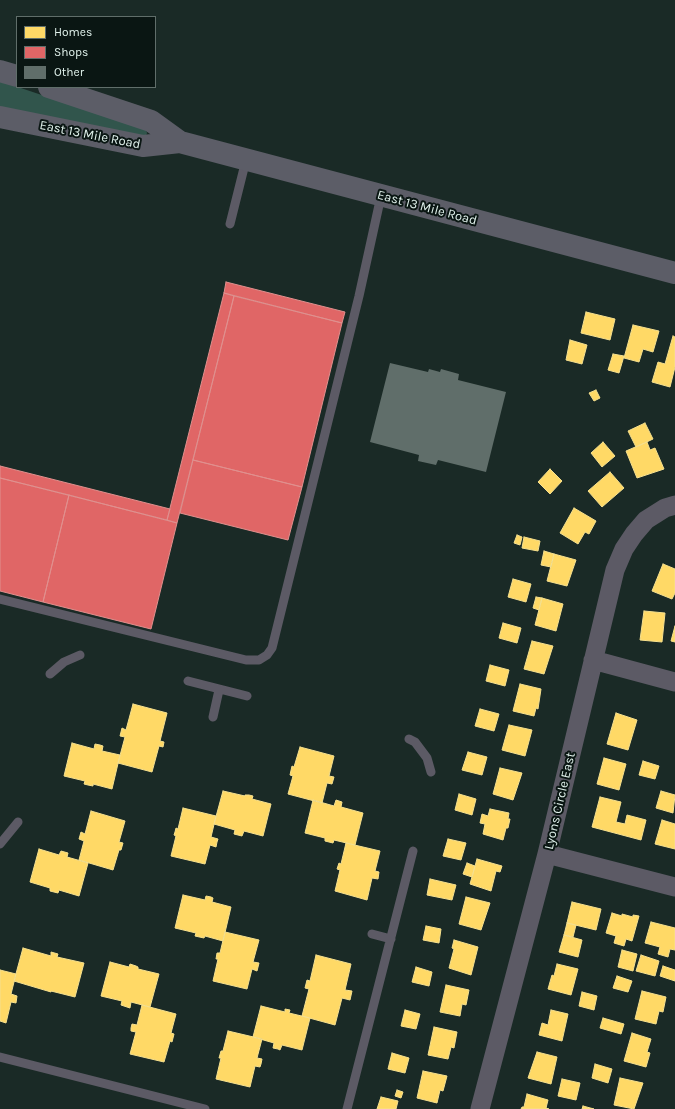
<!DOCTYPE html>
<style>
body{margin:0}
#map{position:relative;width:675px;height:1109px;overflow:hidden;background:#1a2a26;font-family:Karla,sans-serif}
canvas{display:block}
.legend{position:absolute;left:16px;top:16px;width:140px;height:72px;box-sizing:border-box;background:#0a1613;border:1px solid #606e6a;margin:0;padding:5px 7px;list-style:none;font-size:12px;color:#e1f2ec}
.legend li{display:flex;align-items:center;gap:8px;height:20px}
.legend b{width:20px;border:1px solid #606e6a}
</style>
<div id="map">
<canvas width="675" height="1109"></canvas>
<ul class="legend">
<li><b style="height:11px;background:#ffd966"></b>Homes</li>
<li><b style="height:11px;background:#e06666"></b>Shops</li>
<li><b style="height:11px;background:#606e6a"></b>Other</li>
</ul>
</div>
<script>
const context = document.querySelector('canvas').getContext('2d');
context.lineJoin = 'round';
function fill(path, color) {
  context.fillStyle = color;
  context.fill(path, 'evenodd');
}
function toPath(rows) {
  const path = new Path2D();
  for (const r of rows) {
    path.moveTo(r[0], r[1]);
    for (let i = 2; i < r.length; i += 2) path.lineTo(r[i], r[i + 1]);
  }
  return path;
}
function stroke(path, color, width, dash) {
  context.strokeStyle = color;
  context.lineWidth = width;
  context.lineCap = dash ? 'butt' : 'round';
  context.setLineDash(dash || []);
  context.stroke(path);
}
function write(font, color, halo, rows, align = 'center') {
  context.font = font + ' Karla,sans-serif';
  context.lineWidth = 4;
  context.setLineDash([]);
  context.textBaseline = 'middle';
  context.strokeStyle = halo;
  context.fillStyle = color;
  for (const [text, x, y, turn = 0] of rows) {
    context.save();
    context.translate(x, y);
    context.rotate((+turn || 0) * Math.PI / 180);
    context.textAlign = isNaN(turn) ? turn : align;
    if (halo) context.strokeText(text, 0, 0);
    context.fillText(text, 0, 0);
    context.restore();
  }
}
fill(toPath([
 [0,81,146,130,147,133,146,136,0,109]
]), '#31554c');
const homes = toPath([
 [586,312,615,319,610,340,581,333,586,312],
 [633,325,659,331,653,352,643,349,639,362,624,358,633,325],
 [673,336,675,337,675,367,670,387,652,382,658,362,665,364,673,336],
 [570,340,587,345,582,364,566,360,570,340],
 [613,354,624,356,619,373,608,370,613,354],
 [596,390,600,398,594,401,589,393,596,390],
 [645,423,653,439,636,447,628,431,645,423],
 [603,442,615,456,602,467,591,453,603,442],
 [647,442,650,450,655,448,664,469,637,478,626,451,647,442],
 [550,469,562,481,550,494,538,482,550,469],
 [610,472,624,488,602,507,588,491,610,472],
 [574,508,596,521,589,534,585,532,578,544,560,533,574,508],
 [517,535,522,537,520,545,514,543,517,535],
 [524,537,540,541,538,551,522,548,524,537],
 [544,551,554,554,551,567,541,565,544,551],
 [554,554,576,560,567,586,547,581,554,554],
 [663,564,675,569,675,593,672,599,652,591,663,564],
 [513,579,531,584,526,602,508,597,513,579],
 [536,597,542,598,539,610,533,608,536,597],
 [542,598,563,604,556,631,535,625,542,598],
 [644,611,665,613,662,642,640,640,644,611],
 [503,623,521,628,517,643,499,638,503,623],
 [675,626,675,642,671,641,675,626],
 [532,641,553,646,544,674,524,669,532,641],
 [490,665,509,670,505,686,486,681,490,665],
 [520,684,541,689,538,709,536,708,534,716,513,711,520,684],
 [133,704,167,713,160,741,164,742,163,747,159,746,152,772,118,763,125,737,120,736,122,728,126,730,133,704],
 [480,709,499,714,494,731,475,726,480,709],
 [616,713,637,720,628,750,607,744,616,713],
 [509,725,532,730,525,756,502,750,509,725],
 [72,743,94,749,95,744,100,745,103,746,102,751,120,755,112,789,93,784,93,786,88,785,84,784,85,781,64,776,72,743],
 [300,747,334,756,329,776,334,777,332,784,327,783,322,803,288,794,293,776,290,775,292,766,294,767,300,747],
 [468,752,487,757,482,775,462,770,468,752],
 [604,758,626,764,619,790,597,784,604,758],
 [643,761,659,766,655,779,639,775,643,761],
 [500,768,522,773,513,800,493,794,500,768],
 [223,791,245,796,245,795,249,795,253,796,252,799,271,804,263,836,244,831,242,836,234,834,235,830,214,824,223,791],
 [661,791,675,795,673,813,656,808,661,791],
 [459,794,476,799,472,815,455,810,459,794],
 [600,797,621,802,616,822,625,824,627,815,646,820,641,840,592,827,600,797],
 [313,800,334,806,336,800,342,802,341,807,363,813,355,845,334,840,333,843,325,841,325,838,305,833,313,800],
 [183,808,216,816,211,837,218,839,217,842,216,847,210,845,205,864,171,856,176,836,174,835,175,832,176,828,178,829,183,808],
 [490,809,509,813,508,819,510,819,508,828,506,828,503,840,483,834,485,824,480,823,482,814,488,816,490,809],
 [91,811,125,821,119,842,123,843,121,850,119,850,113,870,79,860,84,841,79,839,81,832,85,834,91,811],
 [662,820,675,824,675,849,655,844,662,820],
 [448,839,466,843,461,860,443,856,448,839],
 [346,843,380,851,375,871,379,872,378,879,372,878,367,900,335,891,340,870,337,869,339,863,341,864,346,843],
 [39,849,59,855,61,851,68,853,67,857,88,863,79,896,59,890,58,893,50,891,50,888,30,882,39,849],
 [477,859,502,866,500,872,496,871,491,891,470,884,477,859],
 [467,863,475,866,472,877,463,874,467,863],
 [430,879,456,885,452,900,427,895,430,879],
 [183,895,205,900,206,896,211,897,213,898,212,902,231,907,223,941,205,936,204,938,195,936,196,933,175,928,183,895],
 [466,897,490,903,481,930,459,924,466,897],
 [572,902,601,909,596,930,567,923,572,902],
 [612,913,622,916,622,914,633,917,633,915,639,916,632,941,626,939,624,946,614,943,616,936,606,933,612,913],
 [651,922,675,928,675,950,670,949,668,957,658,954,660,947,645,943,651,922],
 [567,923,576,925,573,937,564,935,567,923],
 [426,926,441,929,439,943,423,940,426,926],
 [225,932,259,940,253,962,259,963,257,971,252,969,247,989,213,981,218,959,216,959,217,953,220,953,225,932],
 [564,935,582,940,578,957,559,952,564,935],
 [454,940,478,947,471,975,449,968,454,949,452,948,454,940],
 [23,948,51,956,51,952,58,954,57,957,84,963,75,997,51,991,51,992,14,981,23,948],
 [622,950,637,954,633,971,618,967,622,950],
 [316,955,351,964,345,990,352,991,350,1000,342,998,335,1025,302,1016,309,989,305,988,307,980,310,981,316,955],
 [641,955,659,961,655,976,636,971,641,955],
 [110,962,129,967,130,964,136,966,138,967,138,969,159,974,150,1007,131,1002,130,1008,121,1005,122,1001,101,996,110,962],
 [557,964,578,969,571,995,548,989,552,975,554,976,557,964],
 [663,966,675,970,675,981,660,976,663,966],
 [416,967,432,972,429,986,412,982,416,967],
 [0,970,16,974,11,994,17,996,16,1003,11,1002,6,1023,0,1021,0,970],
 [617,976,632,981,628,992,613,988,617,976],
 [446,985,469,990,466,1005,462,1004,460,1016,440,1012,446,985],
 [642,991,666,997,663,1012,659,1011,656,1024,635,1019,642,991],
 [582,992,597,996,594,1010,579,1006,582,992],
 [142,1005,176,1014,171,1033,174,1034,172,1042,170,1041,164,1062,130,1054,136,1032,131,1031,131,1028,132,1024,137,1025,142,1005],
 [261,1006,285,1012,285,1009,290,1010,289,1013,310,1018,302,1050,282,1045,280,1050,278,1049,273,1048,274,1043,253,1037,261,1006],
 [405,1010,420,1014,416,1029,401,1026,405,1010],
 [551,1010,568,1014,562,1041,539,1035,542,1023,548,1025,551,1010],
 [603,1018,624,1024,621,1034,600,1028,603,1018],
 [434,1027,457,1032,454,1048,451,1047,448,1059,428,1055,434,1027],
 [228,1031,262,1039,257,1058,262,1059,261,1064,260,1067,255,1066,250,1087,216,1079,221,1058,219,1058,221,1051,223,1051,228,1031],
 [632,1033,651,1039,647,1052,650,1053,646,1067,624,1061,632,1033],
 [537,1052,557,1057,551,1084,528,1078,537,1052],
 [392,1053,409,1058,405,1073,388,1069,392,1053],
 [595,1064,612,1069,608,1083,592,1078,595,1064],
 [423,1071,447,1076,443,1091,440,1090,437,1103,417,1098,423,1071],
 [620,1078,643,1083,634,1109,614,1105,620,1078],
 [562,1079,580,1083,576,1100,558,1096,562,1079],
 [397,1090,403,1092,401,1098,395,1096,397,1090],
 [527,1094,548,1100,546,1108,549,1109,521,1109,522,1107,524,1107,527,1094],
 [381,1097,398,1101,396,1109,377,1109,381,1097],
 [583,1106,594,1109,582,1109,583,1106]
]);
fill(homes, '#ffd966');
stroke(homes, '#f6e08e', 1);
const shops = toPath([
 [226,282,345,312,342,323,224,293,226,282],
 [224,293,234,296,177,523,167,520,224,293],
 [234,296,342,323,302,487,193,460,234,296],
 [193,460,302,487,288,540,180,513,193,460],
 [0,466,170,509,167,520,0,478,0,466],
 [0,478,69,495,43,602,0,591,0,478],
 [69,495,177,523,151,629,43,602,69,495]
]);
fill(shops, '#e06666');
stroke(shops, '#e0908e', 1);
fill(toPath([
 [390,363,428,372,429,369,440,372,441,369,459,374,458,380,506,392,486,472,438,460,436,465,418,461,419,455,370,442]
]), '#606e6a');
stroke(toPath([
 [230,224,246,160],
 [0,599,246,660,259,660,267,655,272,648,359,296,381,196],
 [50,674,64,662,80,655],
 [188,681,247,696],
 [213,717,219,690],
 [409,739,415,742,427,758,431,772],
 [0,844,18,822],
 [372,934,391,939],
 [0,1057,205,1109],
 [347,1109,413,851]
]), '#5c5a65', 9);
stroke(toPath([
 [593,660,675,682],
 [547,854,675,887],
 [480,1109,547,854,615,570,624,549,634,534,646,520,665,508,675,505]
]), '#5c5a65', 19);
stroke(toPath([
 [0,71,17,76],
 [49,87,151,121,180,142,675,273],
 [0,117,143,146,180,142]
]), '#5c5d67', 22);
write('13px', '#e1f2ec', '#0a1613', [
 ["East 13 Mile Road",90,135,11],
 ["East 13 Mile Road",427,208,15],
 ["Lyons Circle East",560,801,-77]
]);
</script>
